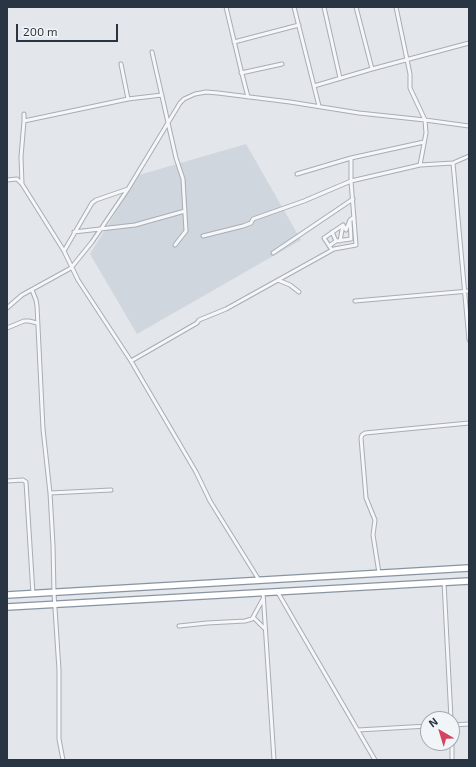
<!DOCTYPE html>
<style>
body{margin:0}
#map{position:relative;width:476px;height:767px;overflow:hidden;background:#e3e6eb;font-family:"Exo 2",sans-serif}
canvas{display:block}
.frame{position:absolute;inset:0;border:8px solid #2a3544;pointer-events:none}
.north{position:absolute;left:420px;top:711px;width:40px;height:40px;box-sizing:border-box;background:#f2f5f8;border:1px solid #a2a8b0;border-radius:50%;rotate:322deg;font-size:11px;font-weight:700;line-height:16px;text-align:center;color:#2a3544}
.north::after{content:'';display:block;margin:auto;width:14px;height:18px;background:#d44461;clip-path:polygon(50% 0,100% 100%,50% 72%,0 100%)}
.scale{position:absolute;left:16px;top:24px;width:102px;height:18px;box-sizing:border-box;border:2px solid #2a3544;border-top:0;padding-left:5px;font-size:12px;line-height:14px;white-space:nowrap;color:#2a3544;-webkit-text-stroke:3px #f2f5f8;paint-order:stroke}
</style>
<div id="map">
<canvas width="476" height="767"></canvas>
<div class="frame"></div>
<div class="north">N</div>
<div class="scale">200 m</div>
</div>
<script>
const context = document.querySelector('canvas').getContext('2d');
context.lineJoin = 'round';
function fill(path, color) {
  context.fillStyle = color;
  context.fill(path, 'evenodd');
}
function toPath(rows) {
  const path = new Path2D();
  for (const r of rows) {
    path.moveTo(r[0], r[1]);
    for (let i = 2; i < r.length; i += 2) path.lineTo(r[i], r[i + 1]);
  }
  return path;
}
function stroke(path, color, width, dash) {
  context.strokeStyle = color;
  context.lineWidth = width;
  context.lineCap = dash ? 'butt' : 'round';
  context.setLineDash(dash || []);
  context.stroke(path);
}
fill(toPath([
 [246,144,301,240,137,334,90,254,139,175]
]), '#d0d6dd');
const street = toPath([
 [226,7,241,70,248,97],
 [294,7,319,106],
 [324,7,340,78],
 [356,7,372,69,469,43],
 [396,7,410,74,410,88,425,120,426,133,420,165],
 [234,42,299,25],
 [152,52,176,158,183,179,186,231,175,245],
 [121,64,128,99],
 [241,73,282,64],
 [314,86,372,69],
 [24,121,24,114],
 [453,163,469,340],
 [297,174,351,158,424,142],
 [7,180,17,179,22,184,64,251,78,280,131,361,196,472,210,501,259,580],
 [22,184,21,157,24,121,128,99,162,95],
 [74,232,135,225,185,211],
 [203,236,243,226,251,223,253,219,304,201,351,181,420,165,453,163,469,156],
 [336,241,351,239,350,221],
 [340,241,343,225],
 [329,246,336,241,332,232],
 [332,250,324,238,343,225,346,230,350,220,354,217],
 [64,251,92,203,96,200,128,189,180,103,184,99,195,94,206,92,218,93,290,102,359,113,425,120,469,126],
 [273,253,353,199],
 [278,280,290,285,299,292],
 [32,290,36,300,37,306,43,429,50,493,53,545,54,593,59,670,59,739,63,760],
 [355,301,469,291],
 [7,308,22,295,71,268,92,242,128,189],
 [7,328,24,321,29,321,37,323],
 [131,361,197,323,199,320,226,309,334,249,356,245,351,181,351,158],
 [7,481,23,480,26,482,33,594],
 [50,493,111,490],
 [379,573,373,535,375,520,366,498,361,438,362,435,365,433,469,423],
 [444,582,451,719],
 [277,591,375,760],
 [263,592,274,760],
 [254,618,264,628],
 [179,626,207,623,245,621,252,619,263,599],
 [452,725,469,724],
 [358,730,428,726],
 [452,743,452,760]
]);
const highway = toPath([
 [7,595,469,568],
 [7,607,469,581]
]);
stroke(street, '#a8adb6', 5);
stroke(highway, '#8994a3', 8);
stroke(street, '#f6f7f9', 3);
stroke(highway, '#fff', 5.5);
</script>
